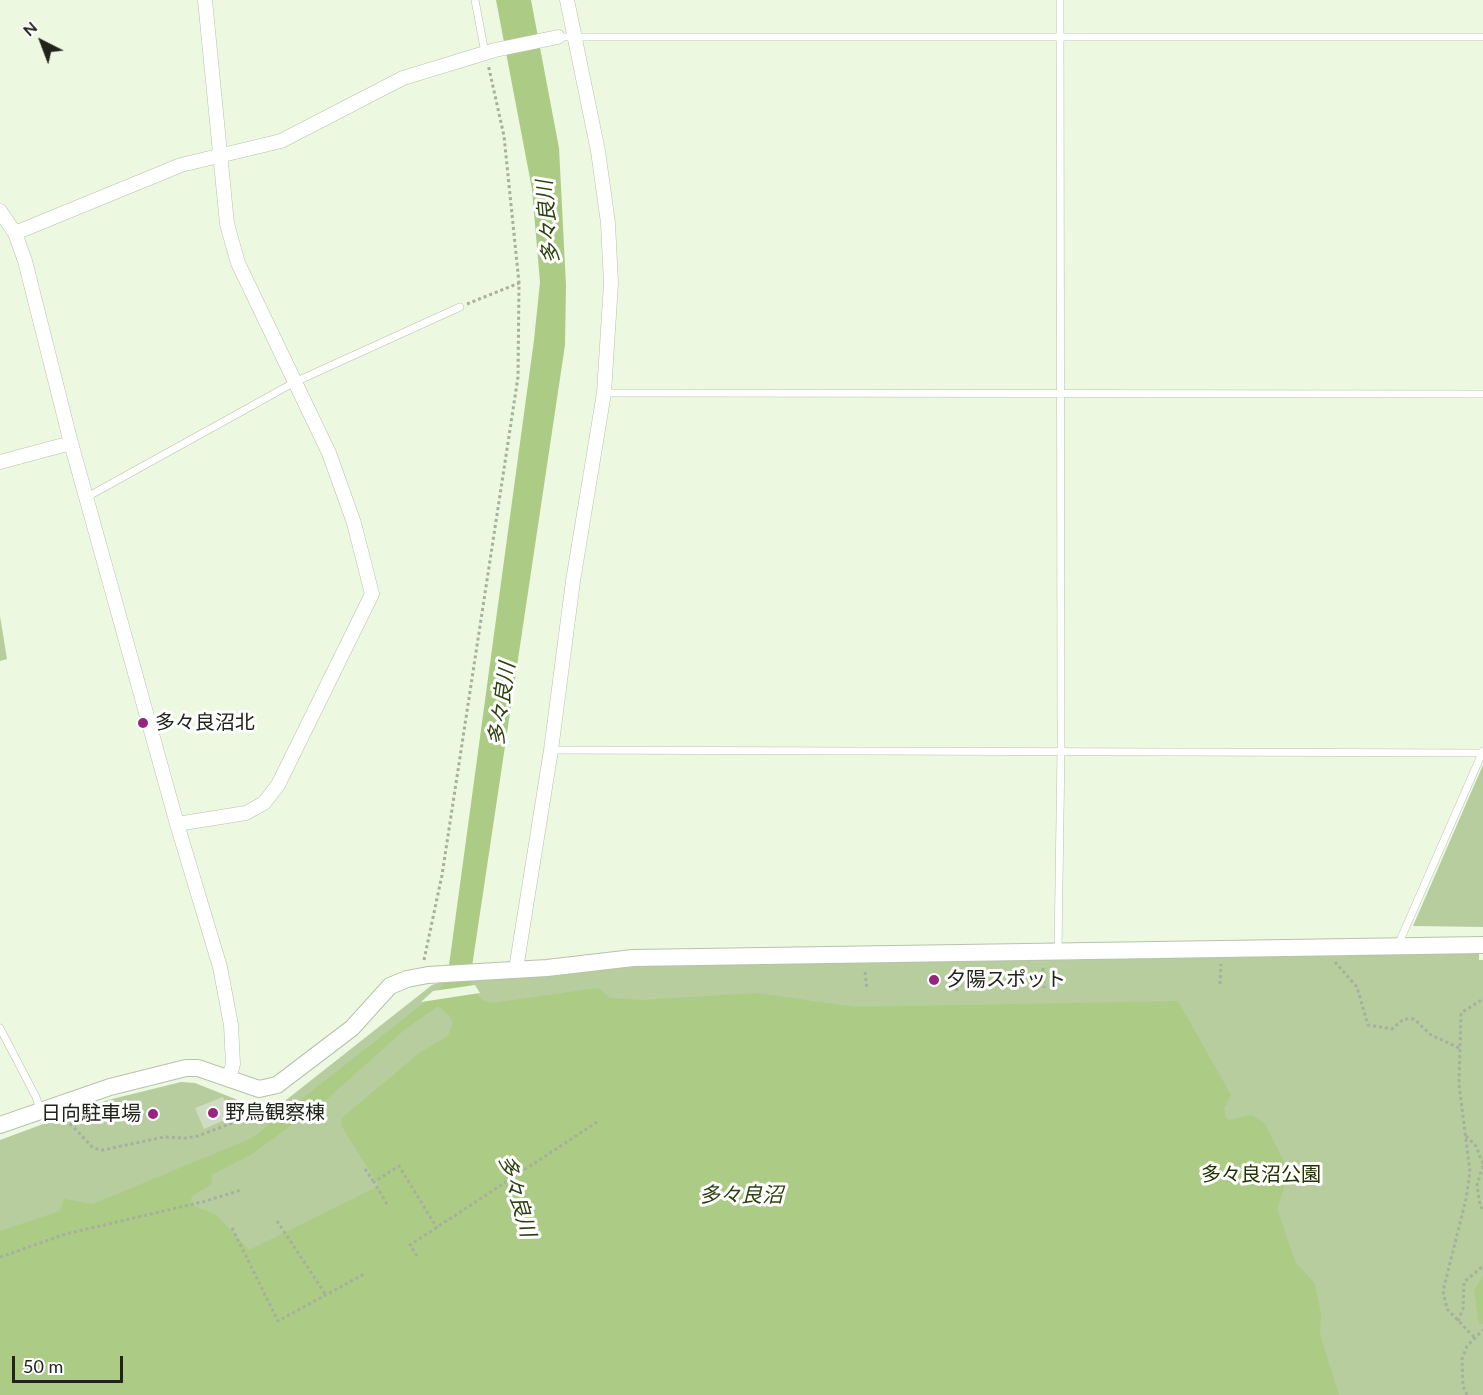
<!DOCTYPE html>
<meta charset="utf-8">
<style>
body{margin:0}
#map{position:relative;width:1483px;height:1395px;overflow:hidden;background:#ecf8e0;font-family:Lato,sans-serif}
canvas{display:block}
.north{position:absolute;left:12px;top:12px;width:60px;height:60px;-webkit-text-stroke:4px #fff;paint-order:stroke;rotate:318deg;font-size:16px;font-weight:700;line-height:24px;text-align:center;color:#20241b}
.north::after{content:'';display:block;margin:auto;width:21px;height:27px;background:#20241b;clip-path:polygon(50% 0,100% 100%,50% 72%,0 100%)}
.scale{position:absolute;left:12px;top:1356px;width:111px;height:27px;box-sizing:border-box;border:3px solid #20241b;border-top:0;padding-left:8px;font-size:18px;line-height:21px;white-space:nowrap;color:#20241b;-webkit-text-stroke:4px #fff;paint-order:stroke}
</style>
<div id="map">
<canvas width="1483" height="1395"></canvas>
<div class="north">N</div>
<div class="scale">50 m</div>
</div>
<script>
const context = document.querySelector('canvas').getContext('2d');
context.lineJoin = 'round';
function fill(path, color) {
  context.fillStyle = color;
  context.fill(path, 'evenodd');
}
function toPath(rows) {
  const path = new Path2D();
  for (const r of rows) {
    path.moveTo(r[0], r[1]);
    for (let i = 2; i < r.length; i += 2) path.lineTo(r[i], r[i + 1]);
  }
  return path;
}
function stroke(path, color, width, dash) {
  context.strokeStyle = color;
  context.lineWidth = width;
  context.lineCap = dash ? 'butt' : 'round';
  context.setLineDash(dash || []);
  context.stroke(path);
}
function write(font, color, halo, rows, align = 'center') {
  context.font = font + ' Lato,"Noto Sans JP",sans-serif';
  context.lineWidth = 6;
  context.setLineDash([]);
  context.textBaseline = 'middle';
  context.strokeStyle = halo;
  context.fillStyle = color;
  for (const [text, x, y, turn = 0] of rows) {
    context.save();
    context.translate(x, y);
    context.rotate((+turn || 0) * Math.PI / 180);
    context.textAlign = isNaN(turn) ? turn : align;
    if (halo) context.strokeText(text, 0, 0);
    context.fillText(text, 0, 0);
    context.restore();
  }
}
fill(toPath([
 [0,616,7,659,0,661],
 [1483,765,1483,927,1413,926],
 [1479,953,1479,960,1483,960,1483,1395,0,1395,0,1140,108,1100,181,1082,195,1083,258,1108,281,1104,432,985,444,981,646,966]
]), '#b7cd9e');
fill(toPath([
 [496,0,531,0,559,148,566,285,565,345,470,980,474,991,482,1000,492,1003,598,988,610,998,642,1000,757,993,855,1007,1178,1001,1231,1095,1224,1108,1226,1118,1230,1120,1251,1115,1264,1123,1286,1165,1287,1179,1277,1209,1296,1263,1315,1284,1321,1314,1320,1334,1339,1395,0,1395,0,1231,60,1211,64,1199,93,1204,252,1138,434,995,447,980,534,340,540,282,532,189],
 [438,1006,449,1015,453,1023,448,1036,419,1053,342,1118,341,1125,379,1186,249,1250,216,1215,190,1204,192,1196,212,1184,211,1175,252,1154,278,1135,328,1098,403,1031],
 [1483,1275,1483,1324,1479,1324,1474,1291]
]), '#accb85');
fill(toPath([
 [475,985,480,993,421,1002,433,991]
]), '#ecf8e0');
fill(toPath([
 [223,1097,231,1117,204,1129,195,1108]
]), '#d0dbc3');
const service = toPath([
 [475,0,485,53],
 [558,37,1483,37],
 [604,393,1483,394],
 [87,497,295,382,460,307],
 [551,750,1482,753],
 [1398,945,1483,751],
 [1058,950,1061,750,1060,0],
 [0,1028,36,1097,40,1110]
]);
const minor = toPath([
 [0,211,15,233,25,261,71,443,177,824,220,967,231,1025,233,1064,229,1078],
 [15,233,181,165,281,141,403,78,495,50,558,37],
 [0,462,71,443],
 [177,824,246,813,264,803,278,785,372,594,354,523,329,453,238,263,227,224,205,0],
 [516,969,551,750,573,581,604,393,611,283,608,223,598,151,567,0]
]);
const tertiary = toPath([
 [0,1125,110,1087,186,1068,198,1068,259,1089,277,1085,352,1028,390,986,407,979,428,975,547,968,633,958,1483,945]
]);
stroke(service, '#b7c2ab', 8);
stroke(minor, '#b7c2ab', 15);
stroke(tertiary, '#b7c2ab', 18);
stroke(toPath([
 [467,304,519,283],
 [424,960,442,875,518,377,519,283,504,136,488,64],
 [1335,962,1357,987,1368,1025,1392,1029,1404,1019,1414,1019,1431,1035,1459,1048],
 [1043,968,1044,988],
 [956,970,957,991],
 [865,972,867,990],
 [1220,984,1221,964],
 [66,1119,93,1148,103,1150,164,1137,186,1138,198,1136,248,1117],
 [1466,1136,1476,1146,1483,1164],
 [1483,1166,1477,1185,1480,1206,1483,1209],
 [365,1169,374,1182],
 [387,1204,374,1182,399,1166,437,1228],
 [277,1221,326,1295],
 [232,1228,278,1321,366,1273],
 [417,1256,410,1245,597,1122],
 [0,1257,66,1234,206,1201,241,1190],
 [1458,1321,1463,1309,1464,1282,1483,1266],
 [1474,1337,1447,1309,1443,1291,1466,1199,1470,1172,1459,1084,1461,1013,1483,999],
 [1467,1395,1463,1386,1462,1359,1467,1346,1483,1330]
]), '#a6b09d', 3, [3, 3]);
stroke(service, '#fff', 7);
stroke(minor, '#fff', 14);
stroke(tertiary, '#fff', 16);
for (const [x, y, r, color] of [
 [143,723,6,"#992480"],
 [934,980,6,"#992480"],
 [213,1113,6,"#992480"],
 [153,1114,6,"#992480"]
]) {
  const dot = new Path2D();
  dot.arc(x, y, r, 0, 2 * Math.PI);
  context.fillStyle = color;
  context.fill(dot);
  stroke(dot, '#fff', 2);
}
write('20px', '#20241b', '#fff', [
 ["多々良沼北",155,723],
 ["夕陽スポット",946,980],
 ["野鳥観察棟",225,1113],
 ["日向駐車場",141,1114,"right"]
], 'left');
write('20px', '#213400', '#fff', [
 ["多々良沼公園",1261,1175]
]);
write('italic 21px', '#2d410e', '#fff', [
 ["多々良川",548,222,-95],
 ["多々良川",502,704,-82],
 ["多々良沼",741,1195],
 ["多々良川",517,1196,74]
]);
</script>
